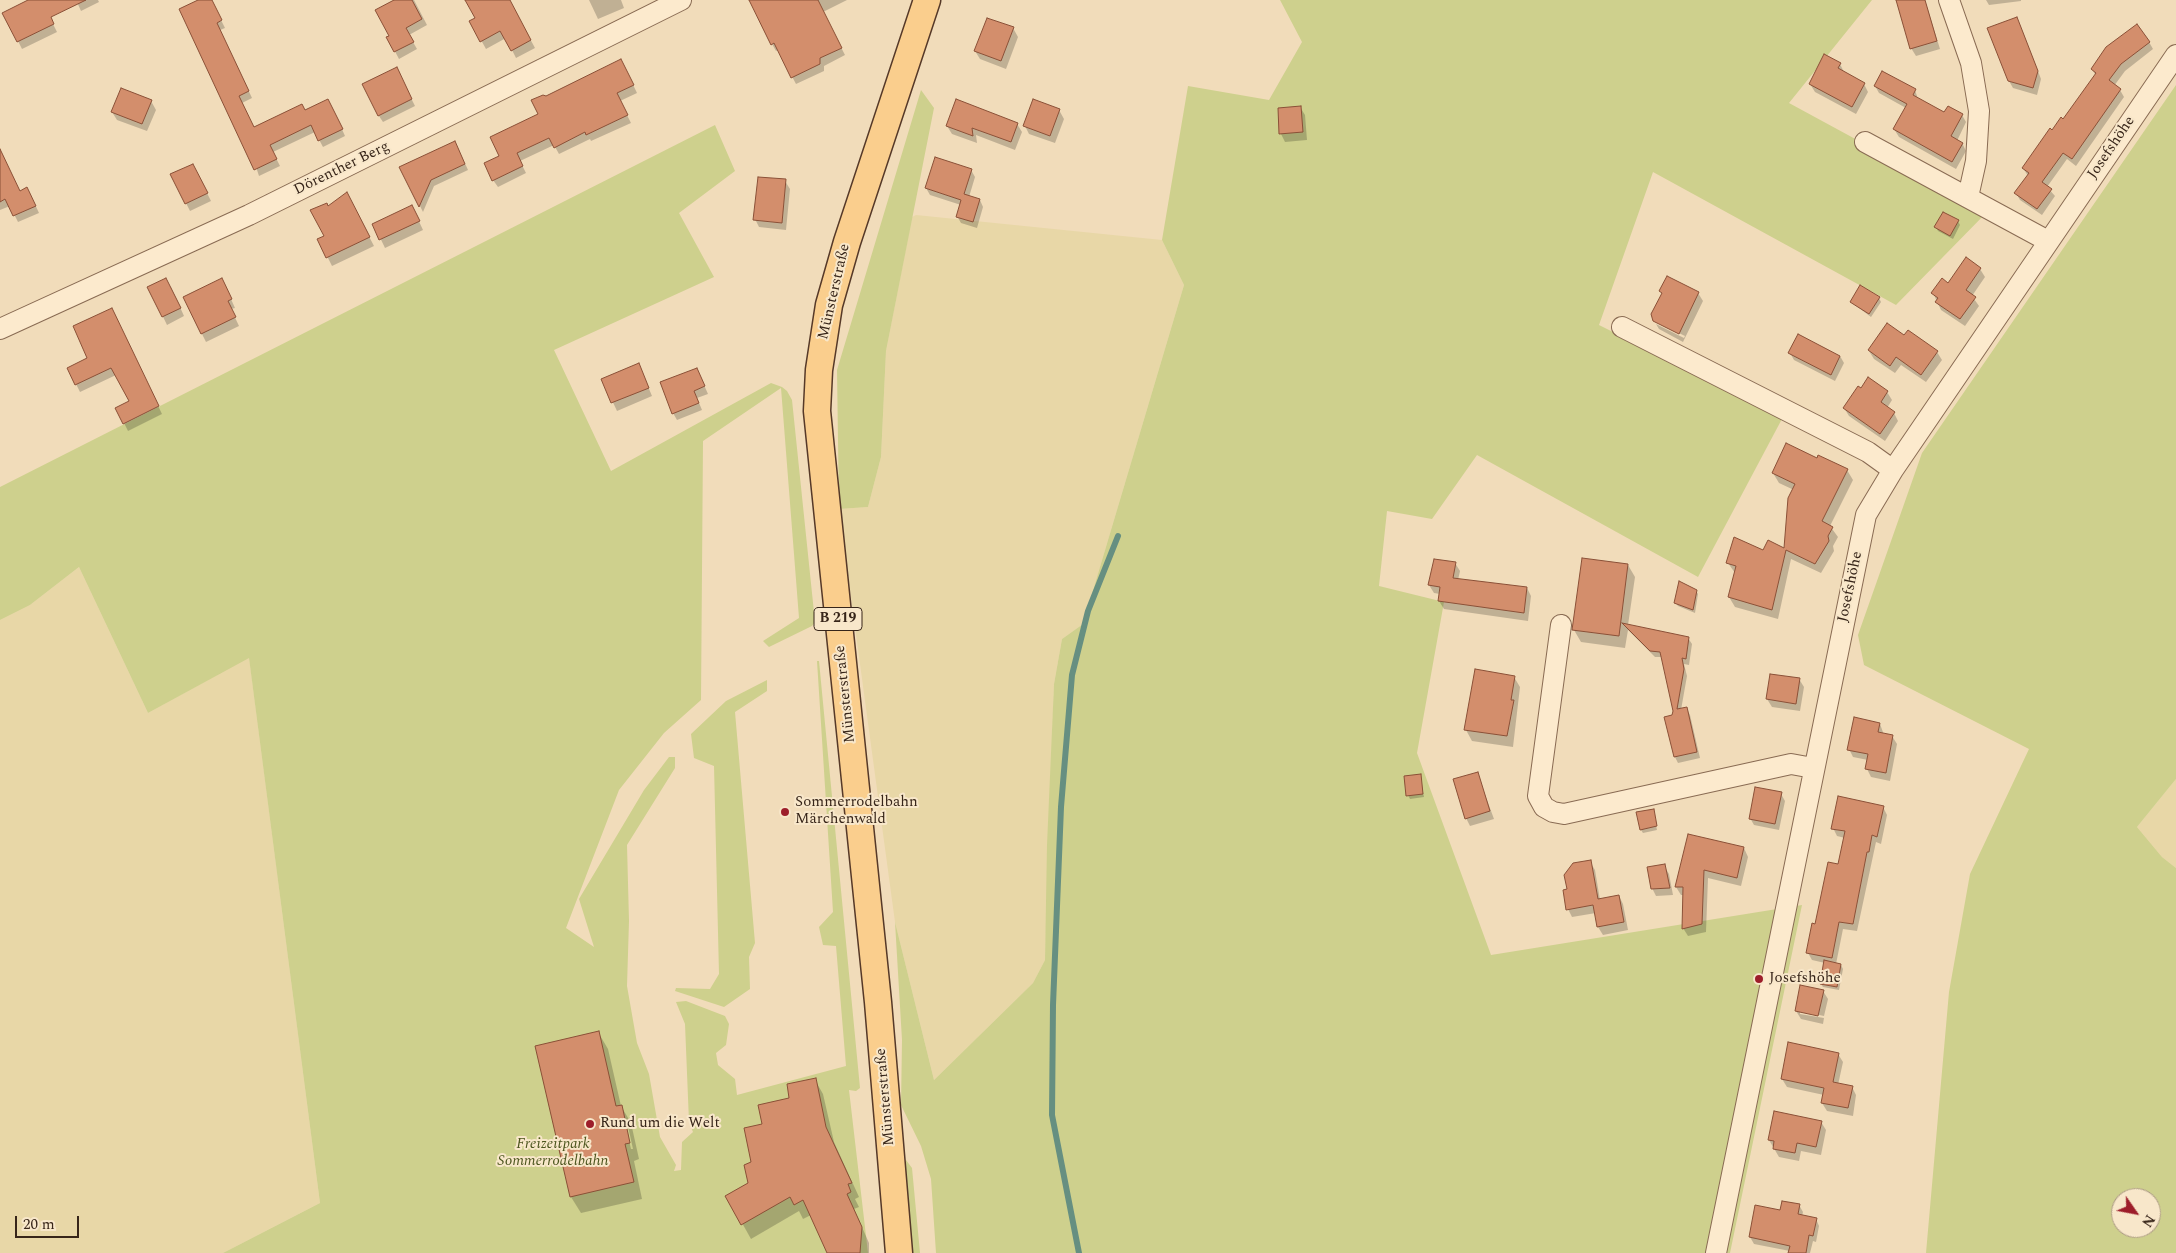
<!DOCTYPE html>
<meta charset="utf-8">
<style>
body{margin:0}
#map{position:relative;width:2176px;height:1253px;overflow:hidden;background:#f1dcba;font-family:Spectral,serif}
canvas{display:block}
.north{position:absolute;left:2111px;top:1188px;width:50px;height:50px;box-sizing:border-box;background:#f8e7ca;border:1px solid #ab9983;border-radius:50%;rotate:123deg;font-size:14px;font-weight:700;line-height:20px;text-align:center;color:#372519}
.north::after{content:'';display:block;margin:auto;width:18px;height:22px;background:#9d1e2a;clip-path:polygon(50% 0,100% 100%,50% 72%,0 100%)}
.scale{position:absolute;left:15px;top:1216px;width:64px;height:22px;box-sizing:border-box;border:2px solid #372519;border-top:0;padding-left:6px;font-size:15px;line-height:18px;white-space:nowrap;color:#372519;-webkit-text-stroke:4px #f8e7ca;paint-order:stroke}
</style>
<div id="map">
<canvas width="2176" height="1253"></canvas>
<div class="north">N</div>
<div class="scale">20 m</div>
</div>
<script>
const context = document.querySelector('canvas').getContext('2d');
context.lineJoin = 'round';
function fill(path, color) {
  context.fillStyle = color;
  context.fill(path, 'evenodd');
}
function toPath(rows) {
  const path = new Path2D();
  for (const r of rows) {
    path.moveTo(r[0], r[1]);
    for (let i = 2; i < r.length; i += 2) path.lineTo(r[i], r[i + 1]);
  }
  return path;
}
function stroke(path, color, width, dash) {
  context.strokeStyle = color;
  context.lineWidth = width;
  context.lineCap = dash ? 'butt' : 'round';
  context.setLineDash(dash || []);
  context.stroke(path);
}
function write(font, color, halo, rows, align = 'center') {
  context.font = font + ' Spectral,serif';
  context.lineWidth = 4;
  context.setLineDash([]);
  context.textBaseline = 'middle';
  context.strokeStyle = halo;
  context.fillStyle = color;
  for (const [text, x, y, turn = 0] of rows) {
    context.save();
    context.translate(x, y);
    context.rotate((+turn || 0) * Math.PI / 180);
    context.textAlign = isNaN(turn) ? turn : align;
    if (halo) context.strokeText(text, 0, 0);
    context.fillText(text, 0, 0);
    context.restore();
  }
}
fill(toPath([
 [916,215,1162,240,1184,285,1083,624,1062,639,1054,684,1045,960,1033,983,934,1080,895,922,839,509,868,507,881,457,886,351,912,217],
 [79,567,148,713,249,657,320,1203,223,1253,0,1253,0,620,30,605],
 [2176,779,2176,868,2162,857,2137,827]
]), '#e8d7a7');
fill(toPath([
 [1280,0,1872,0,1789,103,1988,211,1896,305,1653,172,1599,325,1783,417,1698,577,1477,455,1432,519,1387,511,1379,586,1444,602,1417,753,1491,955,1802,905,1730,1253,936,1253,931,1179,921,1146,901,1105,902,1040,895,922,934,1080,1033,983,1045,960,1047,845,1054,684,1062,639,1083,624,1184,285,1162,240,1188,86,1269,100,1302,42],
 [2176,85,2176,779,2137,827,2162,857,2176,868,2176,1253,1926,1253,1949,992,1970,874,2029,749,1864,665,1858,635,1922,453],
 [2121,1198,2151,1198,2151,1228,2121,1228],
 [921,90,934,108,886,351,881,457,868,507,839,509,837,370],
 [715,125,735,171,679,213,714,277,554,350,611,471,771,383,782,387,787,391,792,400,815,622,812,626,769,647,763,641,799,618,781,388,703,441,701,700,664,733,619,790,566,928,594,947,579,899,644,790,669,757,675,757,675,768,627,845,629,921,627,986,637,1043,649,1074,660,1137,676,1165,674,1171,681,1170,682,1142,693,1132,689,1122,685,1024,676,1002,686,1001,725,1016,729,1024,726,1045,716,1053,718,1065,735,1079,737,1095,846,1066,836,946,823,945,819,927,833,912,817,661,819,661,860,1088,856,1091,849,1090,868,1253,223,1253,320,1203,249,658,148,713,79,567,30,605,0,620,0,487],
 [767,680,767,691,735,712,755,943,749,957,750,989,724,1007,675,991,676,988,710,989,719,974,714,766,694,758,691,734,726,701],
 [906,1160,912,1168,920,1253,912,1253,904,1169]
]), '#ced08d');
fill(toPath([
 [31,0,41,0,57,32,22,49,18,41],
 [76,0,98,0,99,2,81,11],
 [201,0,211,0,225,28,220,30,252,98,242,103,254,128,305,111,332,107,345,136,323,147,315,132,273,152,280,166,259,176],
 [396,0,414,0,427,25,409,35,417,49,399,59,388,38,391,37],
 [466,0,498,0,514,9,535,48,516,58,506,38,486,49,471,22,477,19],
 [589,0,621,0,624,8,598,19],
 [753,0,847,0,823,12,845,55,824,66,824,71,796,84,778,50,776,51,772,44],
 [1903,0,1925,0,1940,49,1916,56,1911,48],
 [1986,0,2021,0,2021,1,1989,5],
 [2020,25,2041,79,2037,95,2013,88,2009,81],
 [1013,28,1018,37,1006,69,980,59,975,51],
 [2149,42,2153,49,2125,71,2114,86,2120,90,2124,97,2076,166,2067,159,2047,187,2055,196,2042,215,2020,200,2016,193,2028,176,2023,168,2063,121,2096,76,2092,69],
 [1840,64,1844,72,1864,84,1868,92,1856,114,1815,92,1810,84],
 [625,68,637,93,620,101,631,123,591,141,590,139,559,154,554,145,520,161,526,173,498,187,493,180,501,157,539,115,546,98],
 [400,76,415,106,383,122,379,116],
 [1875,86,1915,90,1918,99,1945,114,1962,115,1966,122,1957,141,1962,143,1966,151,1956,169,1899,137,1894,129,1906,108,1879,93],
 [151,101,156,110,147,131,117,120,112,112],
 [1034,101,1059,110,1064,119,1055,143,1029,134,1025,126],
 [1300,107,1305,115,1307,140,1285,142,1281,134,1279,109],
 [1017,124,1022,132,1015,150,976,135,977,143,952,134,947,126],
 [458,148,468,170,434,186,423,212,401,168],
 [0,167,20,192,31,196,39,213,18,222,10,206,0,210],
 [971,170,975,177,969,197,980,200,983,207,977,228,961,223,957,216,961,205,930,195,926,188],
 [197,173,211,201,190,211,186,203],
 [785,181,790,189,786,230,759,227,755,219],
 [351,202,374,246,332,266,319,240,325,237,328,207],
 [416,215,423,230,385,248,374,225],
 [1958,221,1960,225,1953,239,1938,231,1936,227],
 [1966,259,1980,269,1985,277,1972,296,1979,306,1965,326,1941,310,1933,293,1949,285],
 [171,287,184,316,167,325,149,288],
 [226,288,235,308,231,309,239,326,206,342,184,298],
 [1661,291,1698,293,1703,301,1683,342,1659,329,1656,324,1684,338,1685,336,1654,321,1663,295],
 [1879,298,1881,302,1871,317,1851,302],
 [115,317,162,414,128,431,124,423,131,402,116,375,80,392,76,384,89,358],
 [1905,337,1937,352,1942,360,1926,382,1901,365,1895,373,1874,359,1869,351],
 [1790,353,1840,356,1844,363,1835,381,1794,360],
 [639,365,652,396,617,411,602,379],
 [697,369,708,394,697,398,702,410,677,420,673,413],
 [1887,392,1892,400,1887,408,1894,413,1898,421,1885,441,1849,416,1844,408],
 [1817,460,1847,470,1853,480,1830,526,1838,537,1833,546,1834,551,1821,573,1791,559,1778,619,1735,607,1729,597,1735,573,1728,563,1763,552,1785,550,1794,490,1779,483,1773,473],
 [1455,563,1460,571,1458,580,1527,588,1531,596,1528,621,1444,609,1439,601,1440,594,1434,593,1429,585],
 [1628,565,1635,577,1628,625,1688,638,1692,644,1689,665,1684,664,1687,676,1681,710,1687,709,1690,715,1700,758,1678,763,1675,757,1666,718,1673,716,1674,710,1663,657,1655,657,1628,630,1625,648,1581,642,1574,630],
 [1696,591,1698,594,1695,613,1678,606,1675,602],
 [1476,670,1514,677,1520,687,1513,747,1472,741,1466,730],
 [1799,679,1804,687,1800,711,1772,707,1767,699],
 [1880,724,1884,735,1892,736,1897,744,1890,781,1871,777,1867,769,1868,760,1853,757,1849,749],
 [1477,773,1494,819,1470,826,1466,818],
 [1420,776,1424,797,1410,799,1408,795],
 [1781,794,1785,801,1779,830,1754,825,1750,818],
 [1883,807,1887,815,1881,844,1876,842,1857,931,1843,929,1836,964,1841,965,1843,969,1839,990,1823,987,1821,984,1825,963,1812,960,1808,953,1839,866,1845,838,1837,836,1833,828],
 [1653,812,1657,830,1643,833,1641,830],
 [1688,835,1744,848,1748,857,1741,886,1708,878,1706,932,1688,936,1683,928,1684,895,1681,895,1676,887],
 [1590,862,1595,870,1600,900,1619,896,1623,904,1628,930,1603,935,1598,927,1596,913,1572,917,1568,909],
 [1664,866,1669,874,1673,895,1656,896,1652,888],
 [1801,986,1823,991,1828,999,1824,1016,1800,1011,1800,1014,1824,1018,1823,1024,1801,1019,1796,1011],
 [598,1032,608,1049,621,1106,631,1123,639,1159,634,1161,642,1199,581,1213,571,1197],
 [624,1119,627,1122,633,1149,631,1149],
 [1838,1054,1843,1062,1838,1085,1852,1087,1856,1095,1853,1116,1827,1111,1822,1103,1824,1095,1787,1087,1782,1079],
 [815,1080,823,1094,834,1142,859,1197,855,1199,859,1207,854,1209,869,1243,869,1253,828,1253,811,1215,803,1219,799,1211,751,1239,727,1196,749,1183,763,1125,790,1099],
 [1821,1122,1826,1130,1821,1155,1801,1151,1799,1161,1779,1157,1769,1140],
 [1799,1205,1803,1212,1802,1216,1816,1219,1819,1226,1816,1242,1813,1241,1810,1253,1789,1253,1790,1251,1754,1244,1750,1237,1781,1212]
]), '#0003');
stroke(toPath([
 [1079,1253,1052,1115,1053,1005,1061,807,1072,675,1088,611,1118,536]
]), '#668f81', 6);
const building = toPath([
 [28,0,86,0,51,17,54,24,17,42,2,13,28,0],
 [198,0,212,0,222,20,217,23,249,91,239,96,254,127,302,104,305,110,328,99,343,129,318,141,311,125,270,145,277,159,254,170,179,9,198,0],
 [394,0,412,0,422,19,406,28,414,42,394,52,386,37,389,36,375,10,394,0],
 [465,0,510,0,531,40,511,51,500,31,480,42,469,21,475,18,465,0],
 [749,0,818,0,842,48,820,58,820,64,791,78,774,43,771,45,749,0],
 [1896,0,1925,0,1937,41,1910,49,1896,0],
 [2017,17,2038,71,2033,88,2008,81,1987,28,2017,17],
 [987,18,1014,27,1001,61,974,51,987,18],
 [2137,24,2150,42,2121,64,2109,80,2121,89,2072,159,2063,153,2042,182,2052,189,2037,209,2014,193,2029,173,2022,168,2050,128,2052,130,2061,117,2063,119,2096,73,2091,69,2106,47,2137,24],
 [1824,54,1841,63,1838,68,1865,83,1852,107,1809,84,1824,54],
 [621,59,634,85,617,93,628,115,586,135,585,132,554,148,549,138,517,153,523,166,492,181,484,163,499,156,490,137,538,114,531,100,543,95,546,96,621,59],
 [397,67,412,99,378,116,362,84,397,67],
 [1882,71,1916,89,1913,95,1944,112,1948,106,1963,114,1951,136,1963,143,1952,162,1893,129,1907,104,1874,86,1882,71],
 [121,88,152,100,142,124,111,112,121,88],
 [956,99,1018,123,1011,142,972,128,973,136,946,126,956,99],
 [1033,99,1060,109,1050,136,1023,126,1033,99],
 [1301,106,1303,132,1279,134,1278,108,1301,106],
 [455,141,465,164,431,180,419,207,399,167,455,141],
 [0,149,20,191,27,187,36,206,13,216,5,199,0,202,0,149],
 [935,157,972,169,964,194,980,199,973,222,956,217,961,200,925,188,935,157],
 [193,164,208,193,185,204,170,174,193,164],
 [758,177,786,179,782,223,753,220,758,177],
 [347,192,370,237,326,258,317,239,324,236,310,210,327,203,328,206,347,192],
 [412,205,420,221,379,240,372,224,412,205],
 [1943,212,1959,220,1950,236,1934,227,1943,212],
 [1966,257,1981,268,1966,290,1976,297,1960,319,1935,302,1938,298,1931,293,1942,278,1948,283,1966,257],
 [1667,276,1699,292,1679,334,1653,321,1651,314,1662,293,1659,291,1667,276],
 [166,278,181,308,162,317,147,287,166,278],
 [222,278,232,299,228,301,236,317,201,334,183,297,222,278],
 [1860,285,1880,297,1869,314,1850,302,1860,285],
 [112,308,159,406,123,424,115,408,129,401,111,368,75,385,67,368,87,358,73,326,112,308],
 [1887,323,1904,335,1908,330,1938,351,1921,375,1896,357,1890,366,1868,350,1887,323],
 [1798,334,1840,356,1831,375,1788,353,1798,334],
 [639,363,649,388,611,403,601,379,639,363],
 [697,368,705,386,694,391,699,403,672,414,660,382,697,368],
 [1868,377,1888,391,1881,402,1895,412,1880,434,1843,408,1858,386,1861,388,1868,377],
 [1786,443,1817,458,1818,455,1848,469,1822,521,1833,527,1828,536,1829,541,1815,564,1786,550,1772,610,1728,597,1736,566,1726,563,1734,537,1763,550,1768,540,1784,548,1788,498,1795,484,1772,473,1786,443],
 [1582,558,1628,564,1619,636,1572,630,1582,558],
 [1434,559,1456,562,1453,578,1527,587,1524,613,1438,601,1440,587,1428,585,1434,559],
 [1679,581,1697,590,1693,610,1674,603,1679,581],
 [1622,623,1689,637,1686,659,1682,658,1684,669,1677,709,1687,707,1697,752,1674,757,1664,717,1672,715,1673,711,1660,652,1650,651,1622,623],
 [1475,669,1515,676,1511,700,1514,700,1507,736,1464,730,1475,669],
 [1770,674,1800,678,1796,704,1766,699,1770,674],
 [1854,717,1880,723,1878,732,1893,735,1886,773,1865,769,1868,754,1847,750,1854,717],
 [1478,772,1490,811,1465,819,1453,779,1478,772],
 [1421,774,1423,794,1406,796,1404,776,1421,774],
 [1755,787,1782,792,1775,824,1749,819,1755,787],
 [1838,796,1884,806,1877,837,1872,835,1869,852,1867,852,1853,924,1839,922,1832,958,1806,953,1812,923,1815,924,1828,862,1838,864,1845,831,1831,829,1838,796],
 [1654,809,1657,826,1640,830,1636,812,1654,809],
 [1688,834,1744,847,1737,878,1704,870,1702,924,1682,929,1683,887,1675,887,1688,834],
 [1591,860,1598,899,1619,895,1624,922,1597,927,1593,905,1566,910,1563,890,1567,889,1564,875,1573,863,1591,860],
 [1665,864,1670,888,1651,889,1647,867,1665,864],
 [1824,960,1841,964,1837,987,1820,984,1824,960],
 [1800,985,1824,990,1818,1016,1795,1011,1800,985],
 [599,1031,616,1106,622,1105,630,1143,625,1144,634,1182,570,1197,535,1046,599,1031],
 [1788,1042,1839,1053,1833,1082,1853,1086,1848,1108,1821,1103,1824,1088,1781,1079,1788,1042],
 [816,1078,826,1127,852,1183,848,1184,851,1192,847,1194,862,1227,860,1253,827,1253,803,1200,794,1205,790,1197,741,1225,725,1196,748,1183,744,1165,751,1162,744,1128,762,1124,758,1105,789,1098,787,1084,816,1078],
 [1774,1111,1822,1121,1816,1147,1797,1143,1795,1153,1773,1149,1774,1141,1768,1140,1774,1111],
 [1782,1201,1800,1204,1798,1214,1817,1218,1813,1236,1809,1235,1806,1253,1788,1253,1790,1246,1749,1237,1755,1205,1780,1210,1782,1201]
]);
fill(building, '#d38e6c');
stroke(building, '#8a5037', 1);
const minor = toPath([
 [1949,0,1971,63,1979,111,1976,161,1968,197],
 [1865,142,2048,241],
 [1622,327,1868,452,1893,470],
 [0,329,249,215,681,0],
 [1561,625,1538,796,1544,807,1553,812,1564,814,1791,764,1813,768],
 [1716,1253,1866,515,1893,470,2176,55]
]);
const major = toPath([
 [899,1253,878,1002,817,411,819,370,829,305,847,242,927,0]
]);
stroke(minor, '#896b53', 22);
stroke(major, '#563928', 29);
stroke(minor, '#fceacd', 20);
stroke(major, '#face8d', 26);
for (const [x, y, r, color] of [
 [785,812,5,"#9d1e2a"],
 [1759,979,5,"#9d1e2a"],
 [590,1124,5,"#9d1e2a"]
]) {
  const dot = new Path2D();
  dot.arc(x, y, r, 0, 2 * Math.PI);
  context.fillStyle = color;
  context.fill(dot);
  stroke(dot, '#f8e7ca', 2);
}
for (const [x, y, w] of [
 [838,619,48]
]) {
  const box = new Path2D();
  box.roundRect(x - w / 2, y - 11.5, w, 23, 4);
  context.fillStyle = '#f8e7ca';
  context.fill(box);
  stroke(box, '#372519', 1);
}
write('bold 14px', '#372519', null, [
 ["B 219",838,619]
]);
write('15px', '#372519', '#f8e7ca', [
 ["Josefshöhe",2112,148,-56],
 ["Dörenther Berg",342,169,-26],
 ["Münsterstraße",835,292,-77],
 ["Josefshöhe",1851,587,-78],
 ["Münsterstraße",846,694,-96],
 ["Münsterstraße",886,1097,-95]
]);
write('15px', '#372519', '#f8e7ca', [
 ["Sommerrodelbahn",795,803],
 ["Märchenwald",795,820],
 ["Josefshöhe",1769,979],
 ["Rund um die Welt",600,1124]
], 'left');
write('italic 15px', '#4c551e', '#f8e7ca', [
 ["Freizeitpark",553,1145],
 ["Sommerrodelbahn",553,1162]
]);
</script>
